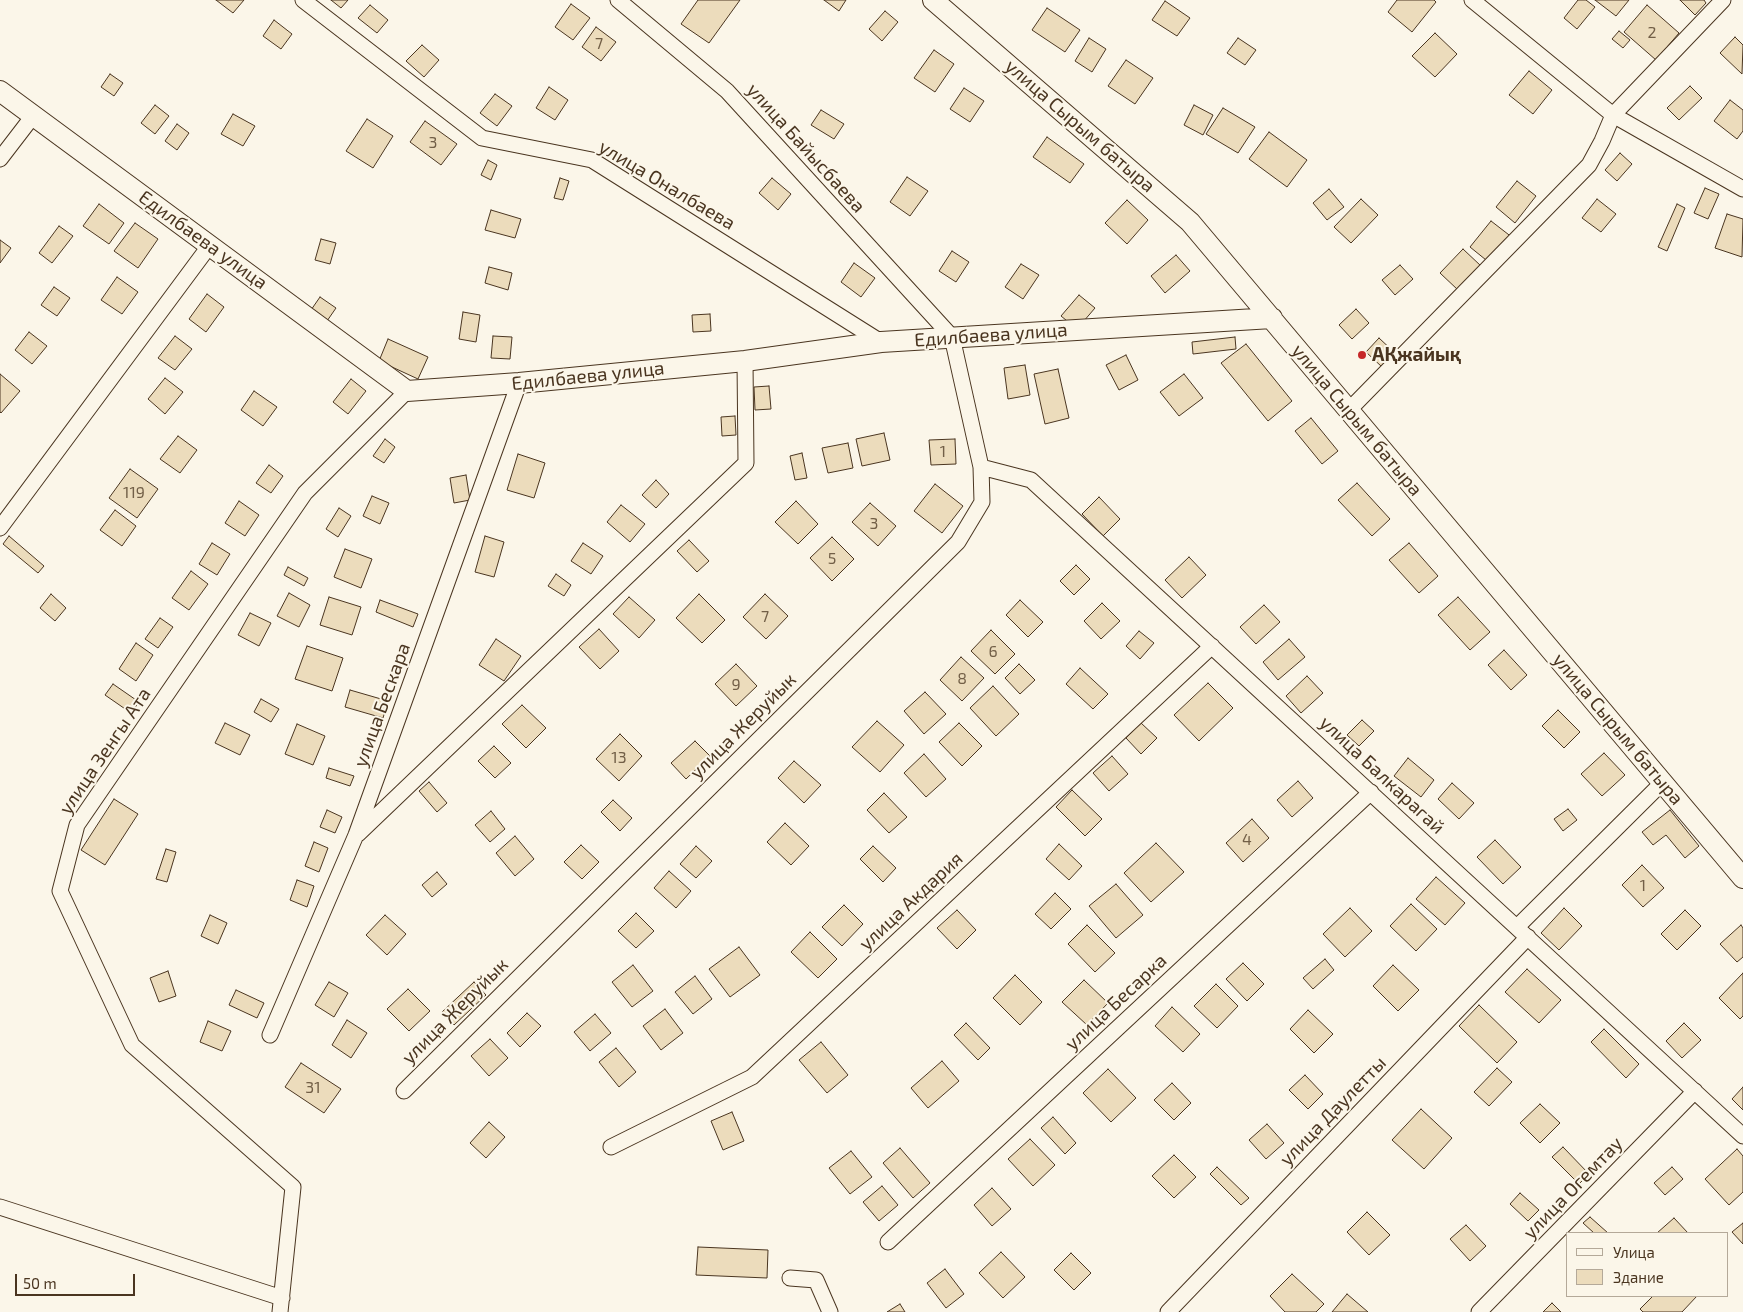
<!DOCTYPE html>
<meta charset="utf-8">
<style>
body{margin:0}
#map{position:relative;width:1743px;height:1312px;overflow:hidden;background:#fbf6e9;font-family:"Exo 2",sans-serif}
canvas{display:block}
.legend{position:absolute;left:1566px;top:1232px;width:162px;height:65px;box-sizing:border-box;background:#fbf6e9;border:1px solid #b4a999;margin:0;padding:6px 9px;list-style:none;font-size:15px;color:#4a3520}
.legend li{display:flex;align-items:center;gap:10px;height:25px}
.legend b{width:25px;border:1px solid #b4a999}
.scale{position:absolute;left:15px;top:1274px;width:120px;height:22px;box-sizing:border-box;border:2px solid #4a3520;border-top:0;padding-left:6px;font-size:15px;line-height:18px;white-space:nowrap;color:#4a3520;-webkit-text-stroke:4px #fbf6e9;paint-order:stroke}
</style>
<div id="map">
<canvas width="1743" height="1312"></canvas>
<ul class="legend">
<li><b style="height:6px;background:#fbf6e9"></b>Улица</li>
<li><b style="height:14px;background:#ecdcbc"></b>Здание</li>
</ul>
<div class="scale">50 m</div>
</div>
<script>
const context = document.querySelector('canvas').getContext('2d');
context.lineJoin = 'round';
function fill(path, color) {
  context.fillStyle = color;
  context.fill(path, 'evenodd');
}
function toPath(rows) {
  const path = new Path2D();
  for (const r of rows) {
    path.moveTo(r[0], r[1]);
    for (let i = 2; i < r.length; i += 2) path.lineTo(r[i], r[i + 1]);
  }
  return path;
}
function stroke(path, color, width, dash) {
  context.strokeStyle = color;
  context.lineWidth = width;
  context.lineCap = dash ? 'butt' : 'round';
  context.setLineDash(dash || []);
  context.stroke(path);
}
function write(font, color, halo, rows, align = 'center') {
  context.font = font + ' "Exo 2",sans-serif';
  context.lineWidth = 4;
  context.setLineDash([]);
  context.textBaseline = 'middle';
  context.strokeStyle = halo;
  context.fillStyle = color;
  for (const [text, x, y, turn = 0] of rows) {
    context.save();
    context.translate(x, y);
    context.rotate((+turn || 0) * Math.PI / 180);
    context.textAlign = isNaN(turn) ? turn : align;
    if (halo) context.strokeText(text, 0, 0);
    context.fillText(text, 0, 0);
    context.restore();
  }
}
const building = toPath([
 [216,0,244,0,233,13,216,0],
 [331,0,348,0,341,8,331,0],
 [698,0,740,0,709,43,681,24,698,0],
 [824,0,846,0,839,11,824,0],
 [1397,0,1434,0,1436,2,1412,32,1388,12,1397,0],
 [1578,0,1586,0,1595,7,1577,29,1564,18,1578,0],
 [1595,0,1629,0,1616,16,1595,0],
 [1680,0,1704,0,1706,3,1695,15,1680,0],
 [1165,1,1190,18,1177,36,1152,20,1165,1],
 [571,4,590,18,573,40,555,27,571,4],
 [370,5,388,20,377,33,358,18,370,5],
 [1647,5,1679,33,1656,60,1624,32,1647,5],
 [1047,8,1080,30,1065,52,1032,30,1047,8],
 [885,11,898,22,882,41,869,29,885,11],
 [274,20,292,34,281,49,263,36,274,20],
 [596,27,616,42,601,61,582,47,596,27],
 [1619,31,1630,40,1623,48,1612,39,1619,31],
 [1435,33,1457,54,1435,77,1412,56,1435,33],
 [1735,37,1743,45,1742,74,1720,53,1735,37],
 [1089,38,1106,49,1092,72,1075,61,1089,38],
 [1238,38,1256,50,1245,65,1227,53,1238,38],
 [422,45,439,60,424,77,406,61,422,45],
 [934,50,954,64,935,92,914,78,934,50],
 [1126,60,1153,78,1135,104,1108,86,1126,60],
 [1529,71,1552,90,1533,114,1509,95,1529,71],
 [110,74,123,83,114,96,101,87,110,74],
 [1690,86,1702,98,1679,120,1667,108,1690,86],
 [549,87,568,100,555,120,536,108,549,87],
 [964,88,984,101,970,122,950,109,964,88],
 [495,94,512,106,497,126,480,113,495,94],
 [1730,100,1743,110,1743,131,1737,139,1714,121,1730,100],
 [155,105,169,116,155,134,141,123,155,105],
 [1194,105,1213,115,1203,135,1184,125,1194,105],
 [1223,108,1255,127,1238,153,1206,134,1223,108],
 [821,110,844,124,834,139,811,125,821,110],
 [233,114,255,126,243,146,221,134,233,114],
 [367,119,393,136,373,168,346,151,367,119],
 [425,121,457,144,441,165,410,142,425,121],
 [177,124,189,133,177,150,165,141,177,124],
 [1269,132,1307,160,1287,187,1249,159,1269,132],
 [1047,137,1084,164,1070,183,1033,157,1047,137],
 [1620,153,1632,164,1617,181,1605,170,1620,153],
 [488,160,497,165,491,180,481,175,488,160],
 [907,177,928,191,910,216,890,202,907,177],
 [560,178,569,181,563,200,554,198,560,178],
 [772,178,791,194,778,210,759,193,772,178],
 [1517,181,1536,196,1515,223,1496,207,1517,181],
 [1705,188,1719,194,1708,219,1694,213,1705,188],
 [1329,189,1344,207,1327,220,1313,203,1329,189],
 [1361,199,1378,215,1351,243,1334,227,1361,199],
 [1597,199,1616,214,1601,232,1582,218,1597,199],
 [1127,200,1148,220,1127,244,1105,223,1127,200],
 [99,204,124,223,109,244,83,226,99,204],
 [1677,204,1685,208,1667,251,1658,247,1677,204],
 [491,210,521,219,515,238,485,230,491,210],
 [1727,214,1743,219,1742,257,1715,248,1727,214],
 [1491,221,1513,238,1491,264,1470,247,1491,221],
 [135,223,158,239,138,268,114,251,135,223],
 [59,226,73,236,52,263,39,253,59,226],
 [321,239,336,243,330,264,315,260,321,239],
 [0,240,11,248,0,263,0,240],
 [1463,249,1481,266,1458,290,1440,273,1463,249],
 [952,251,969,262,956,282,939,271,952,251],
 [1176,255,1190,271,1165,293,1151,276,1176,255],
 [854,263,875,278,861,297,841,282,854,263],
 [1021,264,1039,275,1023,299,1005,287,1021,264],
 [1400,265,1413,279,1395,295,1382,280,1400,265],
 [489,267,512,273,508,290,485,283,489,267],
 [117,277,138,292,122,314,101,300,117,277],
 [54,287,70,298,57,316,41,305,54,287],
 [207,294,224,307,206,332,189,319,207,294],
 [1079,295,1095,308,1077,329,1061,316,1079,295],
 [320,297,336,308,327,321,311,310,320,297],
 [1356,309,1369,323,1352,339,1339,325,1356,309],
 [463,312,480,315,476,342,459,339,463,312],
 [710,314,711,331,693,332,692,315,710,314],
 [29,332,47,346,32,364,15,350,29,332],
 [175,336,192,349,175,370,158,358,175,336],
 [493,336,512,337,510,359,491,358,493,336],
 [1235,337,1236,349,1193,354,1192,342,1235,337],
 [1379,338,1395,353,1382,367,1366,352,1379,338],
 [388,339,428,357,418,379,379,361,388,339],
 [1246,344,1292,401,1268,421,1221,363,1246,344],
 [1126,355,1138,380,1119,390,1106,365,1126,355],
 [1025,365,1030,395,1008,399,1004,368,1025,365],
 [1058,369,1069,418,1045,424,1034,374,1058,369],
 [0,374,20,391,1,413,0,412,0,374],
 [1184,374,1203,398,1179,416,1160,392,1184,374],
 [165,378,183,392,165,414,148,399,165,378],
 [351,379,366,391,348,414,333,402,351,379],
 [769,386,771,409,755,410,754,387,769,386],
 [254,391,277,407,263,426,241,410,254,391],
 [735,416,736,435,722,436,721,417,735,416],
 [1311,418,1338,451,1322,464,1295,431,1311,418],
 [884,433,890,460,862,466,856,439,884,433],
 [178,436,197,450,180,473,160,459,178,436],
 [385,439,395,447,384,463,373,456,385,439],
 [955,439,956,464,931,465,929,440,955,439],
 [848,443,853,468,828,473,822,448,848,443],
 [802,453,807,478,795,480,790,456,802,453],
 [518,454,545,463,534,498,507,490,518,454],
 [269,465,283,476,271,493,256,483,269,465],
 [130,469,158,489,137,518,109,498,130,469],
 [466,475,470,500,454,503,450,478,466,475],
 [656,480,669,494,656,508,642,495,656,480],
 [1357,483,1390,519,1372,536,1338,500,1357,483],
 [935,484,963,506,942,533,914,511,935,484],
 [372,496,389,503,380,524,363,516,372,496],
 [1099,497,1120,519,1103,536,1082,514,1099,497],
 [239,501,259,515,245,536,225,523,239,501],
 [796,501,818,524,798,544,775,522,796,501],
 [870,503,896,526,878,546,852,522,870,503],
 [621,505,645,524,630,542,607,522,621,505],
 [339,508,351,516,338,537,326,529,339,508],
 [115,510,136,526,122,546,100,530,115,510],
 [9,536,44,566,38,573,3,544,9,536],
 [485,536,504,542,494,577,475,572,485,536],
 [832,537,854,559,832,581,810,558,832,537],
 [689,540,709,561,697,572,677,551,689,540],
 [212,543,230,554,217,575,199,564,212,543],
 [583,543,603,556,591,574,571,561,583,543],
 [1409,543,1438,576,1419,593,1389,560,1409,543],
 [345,549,372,559,361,588,334,577,345,549],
 [1189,557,1206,575,1182,598,1165,580,1189,557],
 [1076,565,1090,579,1074,595,1060,581,1076,565],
 [288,567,308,578,304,586,284,575,288,567],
 [191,571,208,584,189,610,172,598,191,571],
 [556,574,571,585,564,596,548,586,556,574],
 [289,593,310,605,299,627,277,616,289,593],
 [51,594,66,608,55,621,40,608,51,594],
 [699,594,725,620,702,643,676,618,699,594],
 [765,594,788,616,766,639,743,617,765,594],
 [329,597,361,607,352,635,320,625,329,597],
 [629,597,655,620,639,638,613,614,629,597],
 [1458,597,1490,632,1470,650,1438,615,1458,597],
 [380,600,418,614,413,627,376,612,380,600],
 [1020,600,1043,622,1028,637,1006,615,1020,600],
 [1102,603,1120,621,1101,639,1084,621,1102,603],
 [1264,605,1280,622,1256,644,1240,627,1264,605],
 [250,613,271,623,259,646,238,635,250,613],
 [160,618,173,627,158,648,145,639,160,618],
 [599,629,619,651,600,669,579,647,599,629],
 [991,630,1015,654,995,674,971,651,991,630],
 [1139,631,1154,643,1140,659,1126,646,1139,631],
 [496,639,521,656,504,681,479,665,496,639],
 [1289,639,1305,657,1278,680,1263,662,1289,639],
 [136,643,153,655,136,681,119,669,136,643],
 [307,646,343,658,332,691,295,679,307,646],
 [1504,650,1527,675,1511,690,1488,665,1504,650],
 [961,657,984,678,962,701,940,680,961,657],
 [736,664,757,686,736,706,715,684,736,664],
 [1019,664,1035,680,1020,694,1005,678,1019,664],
 [1080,668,1108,694,1093,709,1066,684,1080,668],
 [1307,676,1323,693,1301,713,1286,696,1307,676],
 [1208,683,1233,708,1199,741,1174,715,1208,683],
 [113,684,139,702,131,713,105,695,113,684],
 [993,686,1019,714,996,736,970,708,993,686],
 [350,690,388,701,383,718,345,707,350,690],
 [925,692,946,714,924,734,904,711,925,692],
 [261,699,279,709,271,722,254,712,261,699],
 [522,705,546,728,526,748,502,724,522,705],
 [1558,710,1580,732,1564,748,1542,726,1558,710],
 [1362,720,1374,731,1359,746,1347,735,1362,720],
 [877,721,904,745,880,772,852,747,877,721],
 [225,723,250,735,240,755,215,743,225,723],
 [959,723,982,746,962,766,939,742,959,723],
 [1141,723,1157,738,1141,754,1126,738,1141,723],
 [297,724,325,736,313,765,285,754,297,724],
 [620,734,642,756,619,781,596,759,620,734],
 [695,741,710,756,686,779,671,763,695,741],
 [494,746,511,763,495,778,478,761,494,746],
 [1604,753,1625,775,1602,796,1581,774,1604,753],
 [924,754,946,779,926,797,904,773,924,754],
 [1112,756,1128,774,1109,791,1093,773,1112,756],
 [1408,758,1434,780,1421,797,1394,776,1408,758],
 [794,761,821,785,804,803,778,778,794,761],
 [329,768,354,776,350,786,326,778,329,768],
 [1298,781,1313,798,1292,817,1277,800,1298,781],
 [429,782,447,803,437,812,419,791,429,782],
 [1452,783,1474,803,1459,819,1438,799,1452,783],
 [1072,790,1102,819,1085,836,1056,807,1072,790],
 [884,793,907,817,889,833,867,810,884,793],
 [114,799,138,814,105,865,81,850,114,799],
 [613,800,632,818,620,831,601,812,613,800],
 [1568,809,1577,820,1563,831,1554,819,1568,809],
 [327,810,342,817,335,833,320,827,327,810],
 [1670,810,1699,846,1685,858,1666,835,1653,845,1642,832,1670,810],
 [491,811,505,829,490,842,475,825,491,811],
 [1252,819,1269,838,1243,862,1226,843,1252,819],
 [785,823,809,846,791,865,767,842,785,823],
 [515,836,534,859,515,876,496,853,515,836],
 [1495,840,1521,867,1503,884,1477,857,1495,840],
 [314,842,328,848,319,872,305,866,314,842],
 [1156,843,1184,872,1151,902,1124,873,1156,843],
 [1059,844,1082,866,1069,880,1046,859,1059,844],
 [581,845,599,862,582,879,564,862,581,845],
 [696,846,712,861,696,878,680,864,696,846],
 [873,846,896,868,883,882,860,859,873,846],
 [166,849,176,852,167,882,156,879,166,849],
 [1642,865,1664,888,1643,907,1622,885,1642,865],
 [669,871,691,891,676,908,654,888,669,871],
 [437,872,447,884,432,897,422,885,437,872],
 [1436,877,1465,903,1445,925,1416,899,1436,877],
 [297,880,314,886,307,907,290,900,297,880],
 [1116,884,1143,915,1116,938,1089,906,1116,884],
 [1055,893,1071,909,1051,929,1035,914,1055,893],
 [1411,904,1437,929,1416,951,1390,926,1411,904],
 [844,905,863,924,842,946,822,927,844,905],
 [1350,908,1372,931,1345,957,1323,934,1350,908],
 [1564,908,1582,926,1559,950,1541,933,1564,908],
 [957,910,976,930,957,949,937,928,957,910],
 [1685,910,1701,926,1677,950,1661,934,1685,910],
 [636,913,654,931,636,948,618,931,636,913],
 [210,915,227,923,218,944,201,936,210,915],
 [385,915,406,934,387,955,366,935,385,915],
 [1087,925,1115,953,1095,972,1068,944,1087,925],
 [1741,925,1743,928,1743,957,1737,962,1720,944,1741,925],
 [810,932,837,959,818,978,791,952,810,932],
 [739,947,760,975,730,997,709,969,739,947],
 [1325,959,1334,970,1313,989,1303,978,1325,959],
 [1243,963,1264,984,1247,1001,1226,979,1243,963],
 [633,965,653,991,632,1007,612,982,633,965],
 [1393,965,1419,990,1398,1011,1373,986,1393,965],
 [1527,969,1561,1000,1539,1023,1505,992,1527,969],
 [168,971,176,996,159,1002,150,978,168,971],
 [1743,973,1743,1016,1740,1019,1719,998,1743,973],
 [1015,975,1042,1002,1020,1025,993,998,1015,975],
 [695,976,712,999,693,1014,675,992,695,976],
 [1084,980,1108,1003,1087,1025,1062,1002,1084,980],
 [329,982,348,993,334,1017,315,1005,329,982],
 [474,982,486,995,454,1025,442,1012,474,982],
 [1216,984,1238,1006,1217,1028,1194,1006,1216,984],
 [408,989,430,1011,409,1031,387,1009,408,989],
 [236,990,264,1003,257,1018,229,1005,236,990],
 [1479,1005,1517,1042,1497,1063,1459,1026,1479,1005],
 [1172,1007,1200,1034,1183,1052,1155,1026,1172,1007],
 [665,1009,683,1033,661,1050,643,1026,665,1009],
 [1308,1010,1333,1034,1314,1053,1290,1029,1308,1010],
 [527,1013,541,1026,520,1047,507,1033,527,1013],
 [595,1014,611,1033,590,1051,574,1032,595,1014],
 [347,1020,367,1033,351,1058,332,1045,347,1020],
 [208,1021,231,1031,222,1051,200,1042,208,1021],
 [966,1023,990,1048,978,1060,954,1035,966,1023],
 [1684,1023,1701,1040,1682,1058,1666,1041,1684,1023],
 [1604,1029,1639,1064,1626,1078,1591,1042,1604,1029],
 [490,1039,508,1058,489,1076,471,1056,490,1039],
 [821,1042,848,1075,827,1093,799,1060,821,1042],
 [616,1048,636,1072,619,1087,599,1062,616,1048],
 [942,1061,959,1081,928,1108,911,1088,942,1061],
 [301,1063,341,1089,324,1113,285,1087,301,1063],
 [1497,1068,1512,1082,1489,1106,1474,1092,1497,1068],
 [1108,1069,1136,1098,1111,1122,1083,1093,1108,1069],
 [1305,1075,1323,1094,1308,1109,1289,1090,1305,1075],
 [1172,1083,1191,1103,1174,1120,1154,1100,1172,1083],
 [1743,1087,1743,1110,1732,1099,1743,1087],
 [1540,1104,1560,1123,1540,1143,1520,1123,1540,1104],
 [1421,1109,1452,1138,1424,1169,1392,1140,1421,1109],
 [732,1112,744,1141,723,1150,711,1121,732,1112],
 [1053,1117,1076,1143,1065,1154,1041,1128,1053,1117],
 [489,1122,505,1137,486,1158,470,1143,489,1122],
 [1267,1124,1284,1143,1266,1159,1249,1140,1267,1124],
 [1030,1139,1055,1165,1033,1186,1008,1159,1030,1139],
 [1563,1147,1589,1174,1579,1184,1552,1157,1563,1147],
 [900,1148,930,1183,913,1198,883,1163,900,1148],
 [1737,1149,1743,1156,1743,1192,1729,1205,1705,1179,1737,1149],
 [851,1151,872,1177,850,1194,829,1168,851,1151],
 [1174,1155,1196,1177,1174,1198,1152,1176,1174,1155],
 [1217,1167,1249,1198,1241,1205,1210,1174,1217,1167],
 [1672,1167,1683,1179,1665,1195,1654,1183,1672,1167],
 [882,1186,898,1205,879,1221,863,1202,882,1186],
 [992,1188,1011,1209,992,1226,974,1205,992,1188],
 [1520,1193,1539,1210,1528,1221,1510,1204,1520,1193],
 [1367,1212,1390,1235,1369,1255,1347,1232,1367,1212],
 [1590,1217,1608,1233,1594,1233,1583,1223,1590,1217],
 [1674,1218,1688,1233,1657,1233,1674,1218],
 [1743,1223,1743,1244,1732,1232,1743,1223],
 [1466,1225,1486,1246,1470,1261,1450,1239,1466,1225],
 [698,1247,768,1250,767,1278,696,1275,698,1247],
 [1001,1252,1025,1277,1003,1298,979,1273,1001,1252],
 [1071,1253,1091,1273,1074,1290,1054,1270,1071,1253],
 [945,1269,964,1294,946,1308,927,1283,945,1269],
 [1292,1274,1324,1304,1316,1312,1285,1312,1270,1296,1292,1274],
 [1347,1294,1368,1312,1332,1312,1347,1294],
 [1653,1296,1697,1296,1682,1312,1643,1312,1640,1309,1653,1296],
 [1552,1303,1561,1312,1543,1312,1552,1303],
 [900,1304,905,1312,887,1312,900,1304]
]);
fill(building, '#ecdcbc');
stroke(building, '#4a3520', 1);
const street = toPath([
 [303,0,482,138,592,160,881,342],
 [1472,0,1613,115,1743,189],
 [0,159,33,116],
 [1349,410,1589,165,1602,141,1613,115,1723,0],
 [981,467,1031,480,1743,1136],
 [0,528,210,245],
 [358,834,746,463,745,361],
 [1517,927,1663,782],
 [270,1035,356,835,519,383],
 [404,1091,958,542,982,502,981,467,952,337,727,91,618,0],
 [611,1147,752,1077,1212,646],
 [0,1207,282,1298],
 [888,1242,1371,792],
 [790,1278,816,1280,830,1312],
 [280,1312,293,1187,132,1045,60,891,77,825,305,493,407,391],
 [1168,1312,1528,937],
 [1479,1312,1695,1091]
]);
const secondary = toPath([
 [933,0,1190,222,1743,878],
 [0,91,407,391,519,383,745,361,881,342,1272,318]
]);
stroke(street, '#4a3520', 17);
stroke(secondary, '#4a3520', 22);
stroke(street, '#fbf6e9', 15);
stroke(secondary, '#fbf6e9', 20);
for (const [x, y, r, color] of [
 [1362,355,5,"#c62828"]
]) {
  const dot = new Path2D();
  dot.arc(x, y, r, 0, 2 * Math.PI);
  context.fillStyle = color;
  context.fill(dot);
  stroke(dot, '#fbf6e9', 2);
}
write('16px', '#725f47', null, [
 ["2",1652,33],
 ["7",599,44],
 ["3",433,143],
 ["1",943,452],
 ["119",134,493],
 ["3",874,524],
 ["5",832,559],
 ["7",765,617],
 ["6",993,652],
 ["8",962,679],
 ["9",736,685],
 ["13",619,758],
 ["4",1247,840],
 ["1",1643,886],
 ["31",313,1088]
]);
write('19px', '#4a3520', '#fbf6e9', [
 ["улица Сырым батыра",1080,126,41],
 ["улица Байысбаева",806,148,48],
 ["улица Оналбаева",667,185,31],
 ["Едилбаева улица",203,240,36],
 ["Едилбаева улица",991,335,-4],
 ["Едилбаева улица",588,376,-6],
 ["улица Сырым батыра",1357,420,50],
 ["улица Бескара",382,705,-70],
 ["улица Жеруйык",743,726,-45],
 ["улица Сырым батыра",1618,729,50],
 ["улица Зенгы Ата",105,751,-56],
 ["улица Балкарагай",1382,775,43],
 ["улица Акдария",911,901,-43],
 ["улица Бесарка",1116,1002,-43],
 ["улица Жеруйык",455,1011,-45],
 ["улица Даулетты",1333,1111,-46],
 ["улица Огемтау",1573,1188,-46]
]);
write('bold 19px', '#4a3520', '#fbf6e9', [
 ["АҚжайық",1372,355]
], 'left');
</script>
